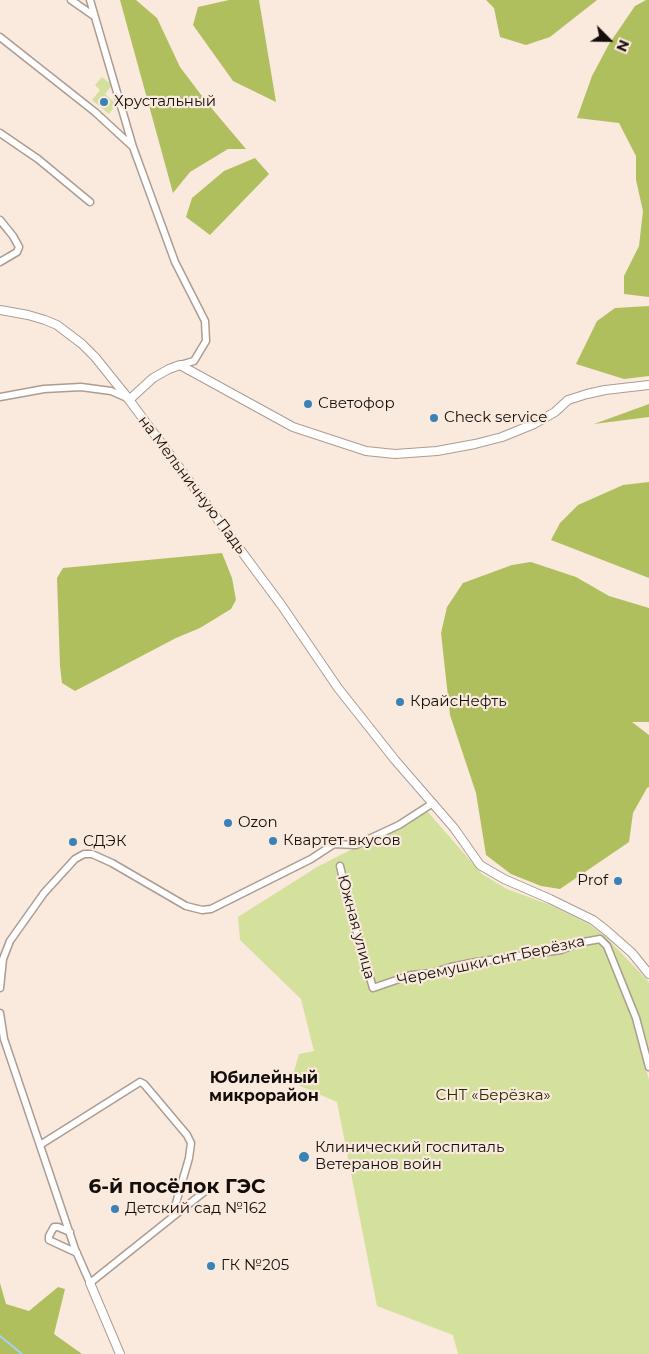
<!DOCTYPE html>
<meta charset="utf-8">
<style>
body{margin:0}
#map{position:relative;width:649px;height:1354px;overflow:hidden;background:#fae9dd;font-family:Montserrat,sans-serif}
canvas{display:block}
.north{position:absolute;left:584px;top:15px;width:50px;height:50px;-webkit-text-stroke:4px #fae9dd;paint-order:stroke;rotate:113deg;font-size:14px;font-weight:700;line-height:20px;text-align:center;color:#140e0a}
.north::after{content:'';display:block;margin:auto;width:18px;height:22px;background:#140e0a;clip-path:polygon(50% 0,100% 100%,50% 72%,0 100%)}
</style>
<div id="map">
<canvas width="649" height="1354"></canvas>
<div class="north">N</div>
</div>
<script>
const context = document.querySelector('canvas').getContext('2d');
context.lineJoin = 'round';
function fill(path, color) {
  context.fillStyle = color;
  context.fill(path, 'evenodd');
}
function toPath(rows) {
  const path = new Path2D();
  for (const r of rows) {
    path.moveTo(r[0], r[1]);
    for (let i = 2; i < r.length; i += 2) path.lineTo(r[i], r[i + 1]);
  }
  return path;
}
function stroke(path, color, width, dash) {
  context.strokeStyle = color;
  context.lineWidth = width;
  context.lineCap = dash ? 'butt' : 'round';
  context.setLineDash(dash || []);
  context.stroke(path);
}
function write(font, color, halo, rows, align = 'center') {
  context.font = font + ' Montserrat,sans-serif';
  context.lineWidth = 4.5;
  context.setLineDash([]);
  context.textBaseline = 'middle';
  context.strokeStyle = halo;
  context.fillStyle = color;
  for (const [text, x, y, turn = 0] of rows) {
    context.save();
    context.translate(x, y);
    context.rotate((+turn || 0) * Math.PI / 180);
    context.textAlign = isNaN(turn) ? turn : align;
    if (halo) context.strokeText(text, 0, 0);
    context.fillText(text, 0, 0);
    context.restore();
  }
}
fill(toPath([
 [102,77,112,85,105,94,116,104,109,114,92,100,100,90,95,85],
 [427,811,482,874,507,889,550,905,589,924,605,936,649,982,649,1056,605,938,604,948,633,1019,649,1080,649,1354,458,1354,453,1335,377,1306,337,1102,291,1082,299,1054,314,1051,301,999,240,940,238,917,317,867]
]), '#d4e19d');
fill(toPath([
 [120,0,136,0,157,18,180,67,208,104,246,149,228,149,190,172,173,193],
 [229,0,259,0,276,102,233,81,193,25,198,7],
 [486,0,597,0,550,37,526,45,500,37,494,8],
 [646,0,649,0,649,297,624,294,624,276,639,246,643,211,636,180,636,156,619,123,577,118,592,76,609,44,635,6],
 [255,158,269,174,210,235,186,217,192,198,224,171],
 [649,306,649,376,624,379,576,364,597,321,615,308],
 [649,404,649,417,594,424],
 [649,482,649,578,551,540,560,523,578,505,623,485],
 [222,553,232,578,236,600,231,609,200,628,176,638,75,691,62,683,60,666,57,578,63,568],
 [531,562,576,577,609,596,649,608,649,722,632,722,649,735,649,787,647,788,633,813,629,842,560,889,541,886,511,874,486,855,476,793,450,715,441,633,447,607,463,583,512,565],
 [0,1283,6,1304,29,1311,58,1287,65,1289,54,1334,82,1354,0,1354]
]), '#b0bf5e');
stroke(toPath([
 [0,1336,22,1354]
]), '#a4d0fa', 2);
const minor = toPath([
 [71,0,94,16],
 [90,0,133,147,175,262,205,321,206,341,194,361,180,365],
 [0,37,95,112,132,146],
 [0,133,38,159,90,202],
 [0,220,13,236,19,247,17,252,0,262],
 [0,397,44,389,81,387,111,391,127,398],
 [340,866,351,913,373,988,411,975,432,973,451,967,476,962,561,950,578,943,600,939,607,946,636,1018,649,1067],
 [0,988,3,959,10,941,44,893,75,859,84,854,92,854,112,863,186,906,202,910,211,909,311,859,334,844,356,845,399,825,433,803],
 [0,1013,4,1039,75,1249,90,1283,209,1188],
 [40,1145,140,1082,144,1084,187,1135,191,1143,189,1158,172,1217],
 [70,1232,58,1227,54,1227,49,1236,49,1240,77,1253]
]);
const tertiary = toPath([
 [0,310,28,315,45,320,57,325,82,344,95,357,124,393,282,606,338,688,395,760,454,828,480,865,504,879,550,899,593,920,607,931,632,953,649,974],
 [129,400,153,378,169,369,180,365,293,427,366,451,395,454,437,451,475,444,502,437,534,424,555,412,568,400,587,394,605,390,649,385],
 [90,1283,120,1354]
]);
stroke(minor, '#ad9c91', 9);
stroke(tertiary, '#ad9c91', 10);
stroke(minor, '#fff', 6);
stroke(tertiary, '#fff', 8);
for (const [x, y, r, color] of [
 [104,102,5,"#3a82b6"],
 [308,404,5,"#3a82b6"],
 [434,418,5,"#3a82b6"],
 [400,702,5,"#3a82b6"],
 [228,823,5,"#3a82b6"],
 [273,841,5,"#3a82b6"],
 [73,842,5,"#3a82b6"],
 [618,881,5,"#3a82b6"],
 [304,1157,6,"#3a82b6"],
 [115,1209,5,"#3a82b6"],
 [211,1266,5,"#3a82b6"]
]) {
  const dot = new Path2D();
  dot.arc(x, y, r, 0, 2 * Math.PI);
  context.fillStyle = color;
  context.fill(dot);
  stroke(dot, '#fae9dd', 2);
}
write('15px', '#140e0a', '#fae9dd', [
 ["Хрустальный",114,102],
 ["Светофор",318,404],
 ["Check service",444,418],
 ["КрайсНефть",410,702],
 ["Ozon",238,823],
 ["Квартет вкусов",283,841],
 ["СДЭК",83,842],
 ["Prof",608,881,"right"],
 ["Клинический госпиталь",315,1148],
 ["Ветеранов войн",315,1165],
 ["Детский сад №162",125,1209],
 ["ГК №205",221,1266]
], 'left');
write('15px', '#140e0a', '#fae9dd', [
 ["на Мельничную Падь",192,485,53],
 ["Южная улица",356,927,75],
 ["Черемушки снт Берёзка",491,961,-12]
]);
write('15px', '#272d03', '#fae9dd', [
 ["СНТ «Берёзка»",493,1096]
]);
write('bold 16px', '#140e0a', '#fae9dd', [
 ["Юбилейный",264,1078],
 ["микрорайон",264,1096]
]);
write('bold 20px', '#140e0a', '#fae9dd', [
 ["6-й посёлок ГЭС",177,1187]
]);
</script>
